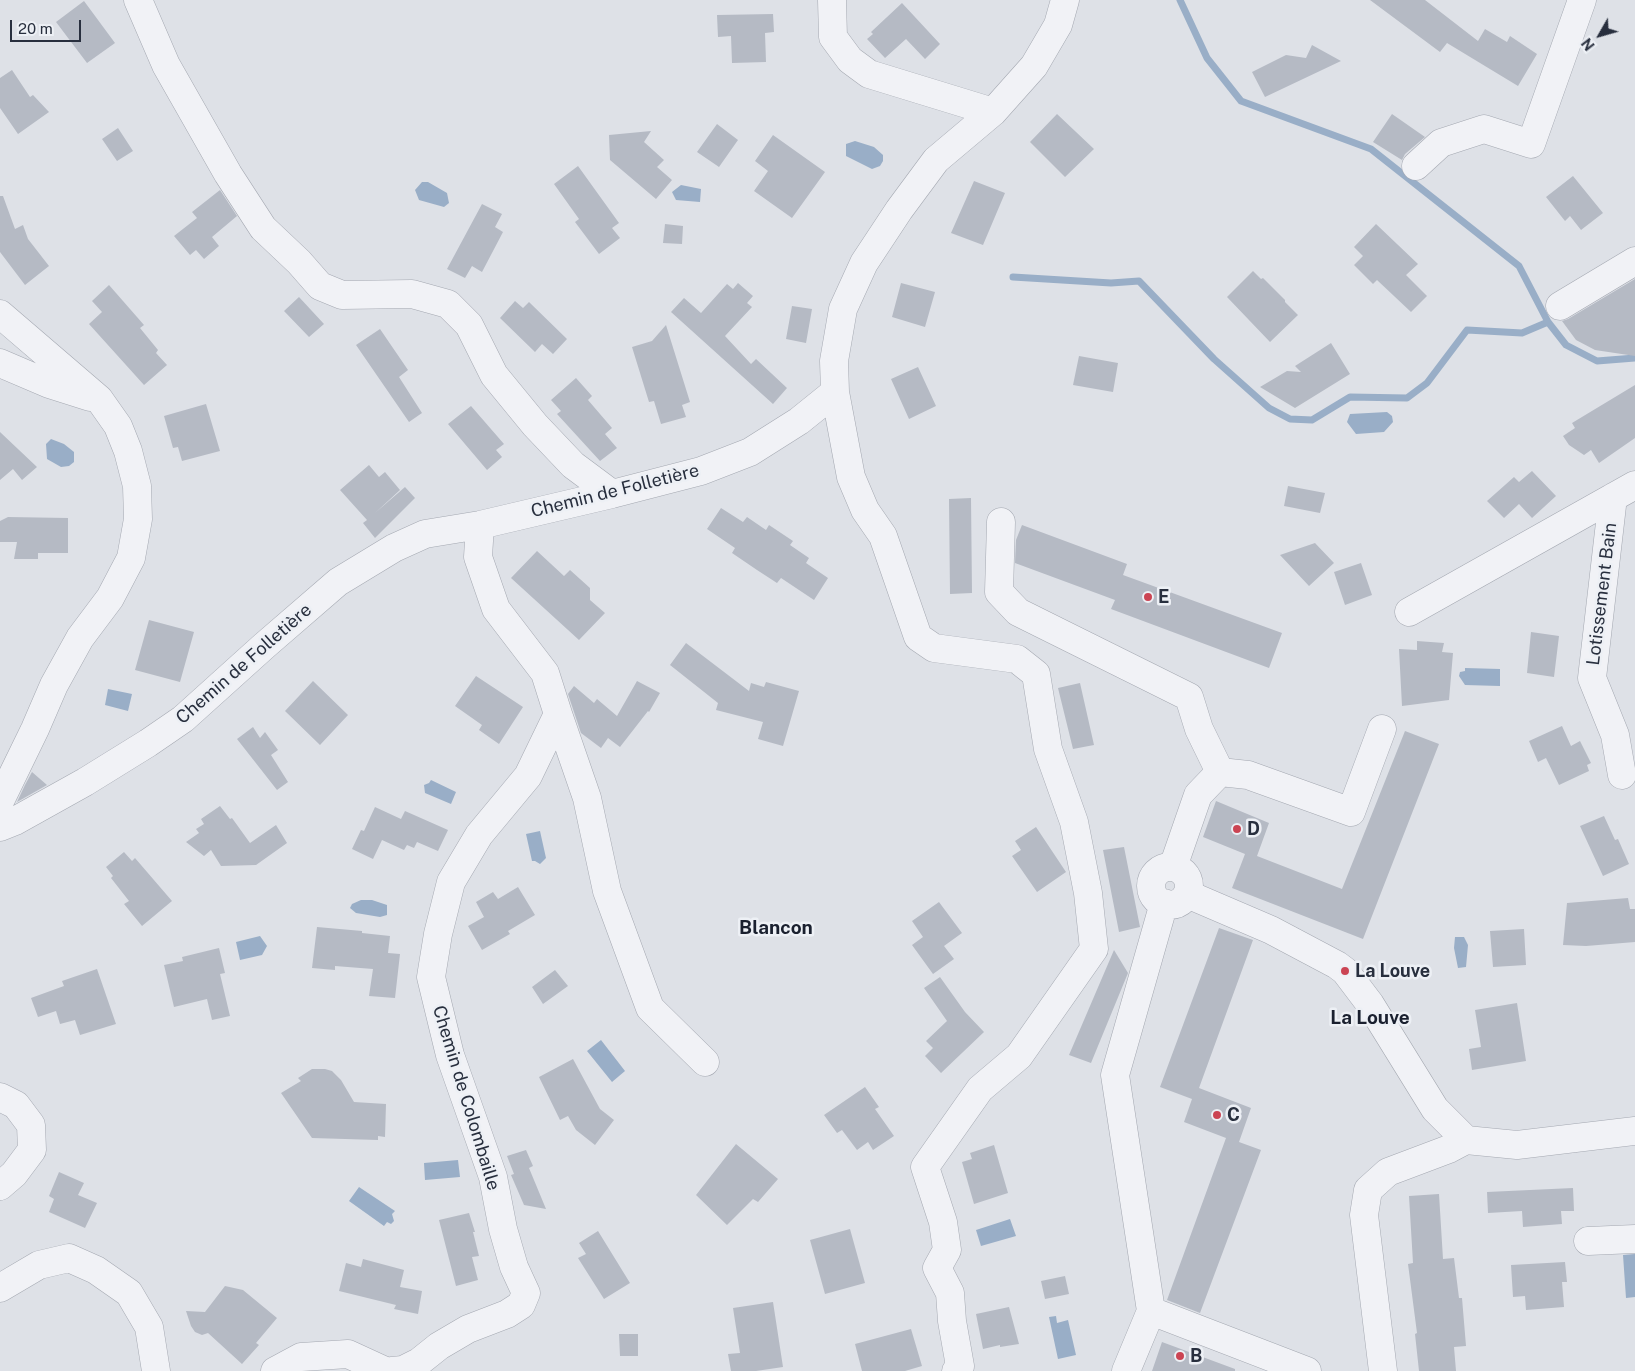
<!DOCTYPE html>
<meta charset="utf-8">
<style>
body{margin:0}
#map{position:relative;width:1635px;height:1371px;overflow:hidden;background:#dee1e7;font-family:"Public Sans",sans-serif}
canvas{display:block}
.north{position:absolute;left:1575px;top:10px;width:50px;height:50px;-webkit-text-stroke:4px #edf0f5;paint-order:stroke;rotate:232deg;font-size:14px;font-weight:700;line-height:20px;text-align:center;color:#282f3e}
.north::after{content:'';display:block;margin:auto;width:18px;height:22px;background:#282f3e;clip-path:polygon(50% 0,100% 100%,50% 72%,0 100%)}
.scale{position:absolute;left:10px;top:20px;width:71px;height:22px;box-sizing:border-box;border:2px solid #282f3e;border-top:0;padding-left:6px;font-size:15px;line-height:18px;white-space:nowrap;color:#282f3e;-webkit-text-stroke:4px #edf0f5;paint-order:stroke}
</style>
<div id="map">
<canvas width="1635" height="1371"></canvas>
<div class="north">N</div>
<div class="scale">20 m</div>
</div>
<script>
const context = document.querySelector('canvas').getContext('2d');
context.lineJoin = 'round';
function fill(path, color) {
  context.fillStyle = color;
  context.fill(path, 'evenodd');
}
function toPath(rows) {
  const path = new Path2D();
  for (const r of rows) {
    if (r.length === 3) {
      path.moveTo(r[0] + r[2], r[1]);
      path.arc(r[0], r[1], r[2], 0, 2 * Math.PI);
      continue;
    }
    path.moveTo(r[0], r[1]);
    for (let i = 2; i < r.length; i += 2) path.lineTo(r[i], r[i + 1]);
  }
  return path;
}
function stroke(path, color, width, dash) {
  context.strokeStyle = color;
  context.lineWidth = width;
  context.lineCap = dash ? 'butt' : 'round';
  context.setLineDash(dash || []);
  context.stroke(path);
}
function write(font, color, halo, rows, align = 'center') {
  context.font = font + ' "Public Sans",sans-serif';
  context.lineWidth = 5;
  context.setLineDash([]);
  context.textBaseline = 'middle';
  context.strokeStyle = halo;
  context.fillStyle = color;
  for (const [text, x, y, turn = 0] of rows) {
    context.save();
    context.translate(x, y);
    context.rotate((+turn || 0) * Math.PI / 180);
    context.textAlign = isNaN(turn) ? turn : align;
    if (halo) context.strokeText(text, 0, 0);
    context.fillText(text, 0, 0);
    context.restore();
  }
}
fill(toPath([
 [855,141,874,147,883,155,883,161,880,166,872,169,846,156,846,144],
 [422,182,428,182,447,193,449,203,444,207,419,200,415,190],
 [681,185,701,189,700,202,676,200,672,192],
 [1387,412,1392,416,1393,422,1384,432,1356,434,1347,422,1350,414],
 [51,439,64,444,74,452,74,462,69,466,61,467,47,459,46,444],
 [1465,668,1500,669,1500,686,1465,685,1459,676,1460,672,1465,671],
 [108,689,132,694,128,711,105,705],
 [431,780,456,792,451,804,425,793,424,785,429,783],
 [540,831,546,858,540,864,535,861,532,861,526,834],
 [361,900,372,900,387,905,387,915,380,917,356,913,350,908,352,904],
 [260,936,267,946,262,955,240,960,236,942],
 [1455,937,1464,937,1468,945,1466,967,1458,968,1454,948],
 [601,1040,625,1071,612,1082,587,1051],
 [458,1160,460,1177,425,1180,424,1163],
 [359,1187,395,1211,392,1214,394,1221,391,1224,387,1222,384,1226,349,1201],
 [1010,1219,1016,1236,981,1246,976,1230],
 [1635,1254,1635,1297,1626,1298,1623,1255],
 [1056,1316,1057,1323,1068,1320,1076,1355,1058,1359,1049,1317]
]), '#99aec7');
stroke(toPath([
 [1180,0,1207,58,1241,101,1371,149,1519,266,1548,322,1566,345,1597,361,1635,358],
 [1013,277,1111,283,1139,281,1214,359,1269,408,1290,419,1312,420,1350,397,1407,398,1427,383,1467,330,1522,333,1548,322]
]), '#99aec7', 7);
fill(toPath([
 [1370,0,1425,0,1478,41,1485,29,1507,42,1510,36,1537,54,1518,86,1447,43,1440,52],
 [84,1,115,43,87,63,56,22],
 [902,3,940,44,925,59,906,39,885,58,867,39,873,34,871,32],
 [773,14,774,32,765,33,766,62,732,63,731,36,718,37,717,15],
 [1312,45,1341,61,1265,97,1252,72,1286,55,1306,58],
 [12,70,30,97,33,95,49,112,18,134,0,108,0,78],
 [1057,114,1094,149,1065,177,1030,142],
 [1392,114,1425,137,1405,154,1402,160,1373,142],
 [717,124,738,140,719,167,697,152],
 [118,128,133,151,117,161,102,139],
 [651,131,644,142,664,160,657,167,672,180,656,199,610,160,609,135],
 [773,135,825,172,792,218,754,191,768,171,755,161],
 [578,166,619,223,612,228,620,238,599,254,575,222,579,219,554,184],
 [1573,176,1603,213,1581,230,1570,216,1565,221,1546,197],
 [974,181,1005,193,983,245,951,233],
 [220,190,237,216,212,237,219,246,204,259,196,250,190,255,174,236,197,218,192,212],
 [0,196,3,196,15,229,23,225,28,239,49,266,25,285,0,252],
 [482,204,502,214,495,227,503,232,482,272,472,266,465,278,447,269],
 [665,224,683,226,682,244,663,243],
 [1376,224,1418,264,1406,275,1427,296,1411,312,1377,280,1373,284,1354,265,1363,256,1354,247],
 [1253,271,1261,279,1263,278,1285,300,1285,302,1298,315,1270,342,1227,297],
 [1635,279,1635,356,1595,350,1576,340,1562,321,1568,319],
 [738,283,753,296,747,303,752,307,725,336,751,364,756,359,787,388,773,404,671,312,684,298,701,313,727,284,733,289],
 [901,283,935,292,925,327,892,317],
 [109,285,144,325,140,328,158,350,156,353,167,365,144,385,89,324,102,312,92,301],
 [299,297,324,324,309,337,284,311],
 [515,301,523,308,529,302,567,339,553,354,542,344,535,352,500,318],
 [792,306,812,309,806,343,786,339],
 [666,325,690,402,682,405,686,417,661,424,654,401,649,402,632,347,652,341],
 [380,329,408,370,399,377,422,413,409,422,356,345],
 [1331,343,1350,374,1295,408,1260,387,1287,371,1301,372,1295,366],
 [1079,356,1118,363,1113,392,1073,385],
 [918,367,936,406,909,419,891,379],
 [576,378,592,396,588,400,612,428,605,434,617,448,600,461,557,414,561,411,551,400],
 [1635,385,1635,438,1599,463,1591,450,1584,455,1569,445,1563,436,1575,428,1572,423],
 [206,404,220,451,182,461,178,447,173,448,164,416],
 [471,406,504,444,496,450,502,457,487,470,448,424],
 [0,432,37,467,22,480,13,469,0,480],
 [369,465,379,477,385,472,400,490,375,513,405,487,415,498,375,538,363,523,367,520,340,490],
 [1532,471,1556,496,1532,518,1519,504,1504,518,1487,501,1514,477,1519,482],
 [1288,486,1325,493,1320,513,1284,506],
 [971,498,972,593,950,594,949,499],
 [721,508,743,522,747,517,766,530,769,525,793,541,790,545,809,558,806,563,828,578,814,600,781,578,777,583,757,570,732,553,735,548,707,529],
 [8,517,68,518,68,553,38,553,38,559,14,559,17,542,0,542,0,521],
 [1022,525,1127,564,1123,575,1282,633,1269,668,1111,609,1115,600,1015,563,1016,540],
 [1315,543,1334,563,1309,586,1280,555],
 [537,551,564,576,570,570,590,588,590,600,605,613,579,640,511,578],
 [1361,563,1372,595,1345,605,1334,572],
 [149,620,194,632,180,682,135,670],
 [1531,632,1559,636,1554,677,1527,673],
 [1417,641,1444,643,1442,652,1453,653,1449,700,1402,706,1399,649,1417,650],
 [686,643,749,691,751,683,764,687,766,682,799,691,783,746,758,739,763,722,716,710,718,703,670,665],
 [476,676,523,707,499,744,479,730,482,725,455,706],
 [313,681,348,715,320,745,285,711],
 [637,681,660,693,649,712,648,711,620,747,608,738,601,748,581,733,568,694,574,686,594,703,597,699,617,716],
 [1080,683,1094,745,1073,749,1058,688],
 [1562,726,1571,746,1580,741,1591,763,1587,765,1589,771,1559,785,1546,758,1538,762,1529,741],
 [253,727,260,738,265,732,278,750,271,755,288,782,277,790,237,739],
 [1405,731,1439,744,1363,939,1232,888,1245,854,1203,837,1216,801,1269,823,1257,856,1342,889],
 [32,772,47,785,17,802,25,785],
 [220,806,230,819,232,818,250,843,276,825,287,843,256,865,221,866,211,850,204,856,186,842,199,833,196,829,204,824,201,819],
 [375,807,401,819,405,811,448,830,438,851,417,842,414,848,407,845,404,850,382,840,373,859,352,849,361,830,364,831],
 [1604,816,1615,840,1618,839,1629,864,1603,876,1580,826],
 [1036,827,1066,872,1037,892,1012,856,1021,850,1015,841],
 [1124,847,1140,927,1119,932,1103,850],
 [124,852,132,861,135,858,172,901,142,926,124,904,129,901,111,878,113,876,106,867],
 [518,887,535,915,508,931,510,934,482,950,468,926,484,917,476,902,493,892,498,899],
 [1628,898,1630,909,1635,909,1635,942,1586,946,1563,945,1567,903],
 [939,902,962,933,944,946,954,959,933,974,912,945,923,937,912,921],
 [317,927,362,931,362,933,390,936,388,953,400,954,395,998,369,996,373,969,335,966,335,970,312,968],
 [1219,928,1253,940,1199,1088,1251,1108,1239,1142,1261,1150,1200,1313,1167,1300,1226,1138,1184,1122,1192,1099,1160,1087],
 [1524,929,1526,965,1493,967,1490,931],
 [219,948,225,973,220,974,230,1016,212,1020,207,999,174,1007,164,965,183,961,182,957],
 [1114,950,1128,973,1091,1063,1069,1055],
 [97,969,116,1024,80,1035,75,1020,60,1024,56,1011,38,1017,31,998,64,986,62,981],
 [555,970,568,986,543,1004,532,987],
 [940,977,965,1012,984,1032,941,1073,925,1056,933,1048,926,1041,947,1021,924,988],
 [1517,1003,1526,1061,1472,1070,1469,1049,1481,1047,1475,1010],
 [573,1059,600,1109,614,1120,595,1145,576,1130,568,1116,560,1120,539,1077],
 [312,1069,325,1069,332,1071,341,1080,354,1102,386,1104,385,1137,378,1136,378,1140,312,1138,281,1093,301,1081,298,1078],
 [865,1087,879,1107,875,1109,894,1136,873,1150,868,1142,857,1150,842,1130,837,1133,824,1115],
 [736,1144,778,1179,758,1202,753,1199,727,1225,696,1195],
 [994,1145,1008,1193,974,1204,962,1162,972,1159,970,1153],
 [526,1150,533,1166,529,1168,546,1209,524,1205,511,1175,514,1174,507,1156],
 [59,1172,84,1183,78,1195,97,1203,85,1228,49,1212,54,1199,49,1196],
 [1573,1188,1574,1211,1561,1211,1562,1224,1523,1227,1522,1211,1488,1213,1487,1192],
 [1439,1194,1443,1259,1454,1258,1459,1298,1462,1298,1466,1346,1454,1347,1456,1371,1419,1371,1415,1334,1417,1333,1408,1264,1413,1263,1409,1196],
 [469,1213,475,1232,473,1232,479,1256,472,1257,478,1280,456,1286,439,1220],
 [850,1229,865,1283,825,1294,810,1240],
 [598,1231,630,1283,604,1299,578,1258,586,1254,579,1243],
 [363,1259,404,1270,400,1287,422,1291,418,1314,394,1309,396,1305,339,1291,346,1263,361,1267],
 [1565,1262,1567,1282,1562,1282,1564,1307,1526,1310,1525,1296,1513,1297,1511,1265],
 [1065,1276,1069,1294,1045,1299,1041,1281],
 [225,1286,243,1290,277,1318,256,1343,259,1345,242,1364,208,1333,202,1335,195,1332,191,1326,186,1311,205,1312],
 [773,1302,783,1367,756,1371,731,1371,728,1354,740,1353,733,1308],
 [1009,1307,1019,1344,1000,1347,1000,1345,983,1349,976,1314],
 [911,1329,922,1366,905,1371,862,1371,855,1344],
 [619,1334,638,1334,638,1356,620,1356],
 [1162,1342,1235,1369,1235,1371,1152,1371]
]), '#b5bac4');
const minor = toPath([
 [138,0,166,65,228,174,263,228,299,262,320,286,342,295,412,294,448,304,469,325,494,375,535,425,573,465,612,494],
 [832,0,833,37,850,60,869,74,993,112],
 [1416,166,1441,143,1484,129,1531,144,1582,0],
 [1560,306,1635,261],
 [0,314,99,399,118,426,128,451,137,486,138,519,131,558,110,598,80,638,54,685,35,729,0,801],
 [0,363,49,384,90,397],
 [835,392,851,477,865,510,883,536,918,637,934,648,1017,659,1036,674,1048,749,1074,822,1088,893,1094,949,1019,1056,980,1089,925,1167,943,1222,947,1250,937,1268,950,1293,952,1321,960,1366,956,1371],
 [1613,497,1592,678,1615,735,1622,775],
 [1001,522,999,592,1018,612,1189,697,1199,729,1220,772],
 [1409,612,1635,485],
 [558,714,587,798,607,891,650,1008,705,1062],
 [0,827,15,821,85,782,148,743,183,719,264,646,338,582,394,548,425,534,480,525,612,494,701,471,750,452,799,421,835,392,834,361,843,309,864,263,899,210,936,160,993,112,1034,66,1058,25,1065,0],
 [1173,867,1198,795,1220,772,1248,775,1351,812,1382,729],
 [1170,886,19],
 [1187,894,1271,930,1337,965,1345,971,1370,1004,1435,1109,1466,1140,1517,1145,1635,1131],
 [1164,903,1115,1075,1151,1311,1307,1371],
 [0,1097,16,1105,31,1125,32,1150,14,1174,0,1186],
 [1588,1241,1635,1239],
 [0,1288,39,1265,69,1258,96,1270,129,1293,149,1327,156,1371],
 [275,1371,301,1357,348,1354,385,1371],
 [392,1371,403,1370,419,1362,439,1346,468,1329,507,1314,521,1305,526,1293,514,1267,503,1229,493,1177,450,1055,431,977,438,934,451,882,479,835,528,776,558,714,545,673,496,609,478,557,480,525],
 [1126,1371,1151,1311],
 [1383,1371,1364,1215,1368,1190,1388,1172,1449,1149,1466,1140]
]);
stroke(minor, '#a4a8b1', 29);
stroke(minor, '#f1f2f6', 28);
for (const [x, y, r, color] of [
 [1148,597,5,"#cb4453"],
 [1237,829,5,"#cb4453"],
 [1345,971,5,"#cb4453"],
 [1217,1115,5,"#cb4453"],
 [1180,1356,5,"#cb4453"]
]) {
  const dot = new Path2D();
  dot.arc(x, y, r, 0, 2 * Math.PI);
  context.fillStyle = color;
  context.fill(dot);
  stroke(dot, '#edf0f5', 2);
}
write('18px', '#282f3e', '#edf0f5', [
 ["Chemin de Folletière",615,491,-14],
 ["Lotissement Bain",1602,594,-83],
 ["Chemin de Folletière",244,664,-41],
 ["Chemin de Colombaille",466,1098,73]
]);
write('bold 18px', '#282f3e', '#edf0f5', [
 ["E",1158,597],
 ["D",1247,829],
 ["La Louve",1355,971],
 ["C",1227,1115],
 ["B",1190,1356]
], 'left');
write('bold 19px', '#1a202f', '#edf0f5', [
 ["Blancon",776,928],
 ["La Louve",1370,1018]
]);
</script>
